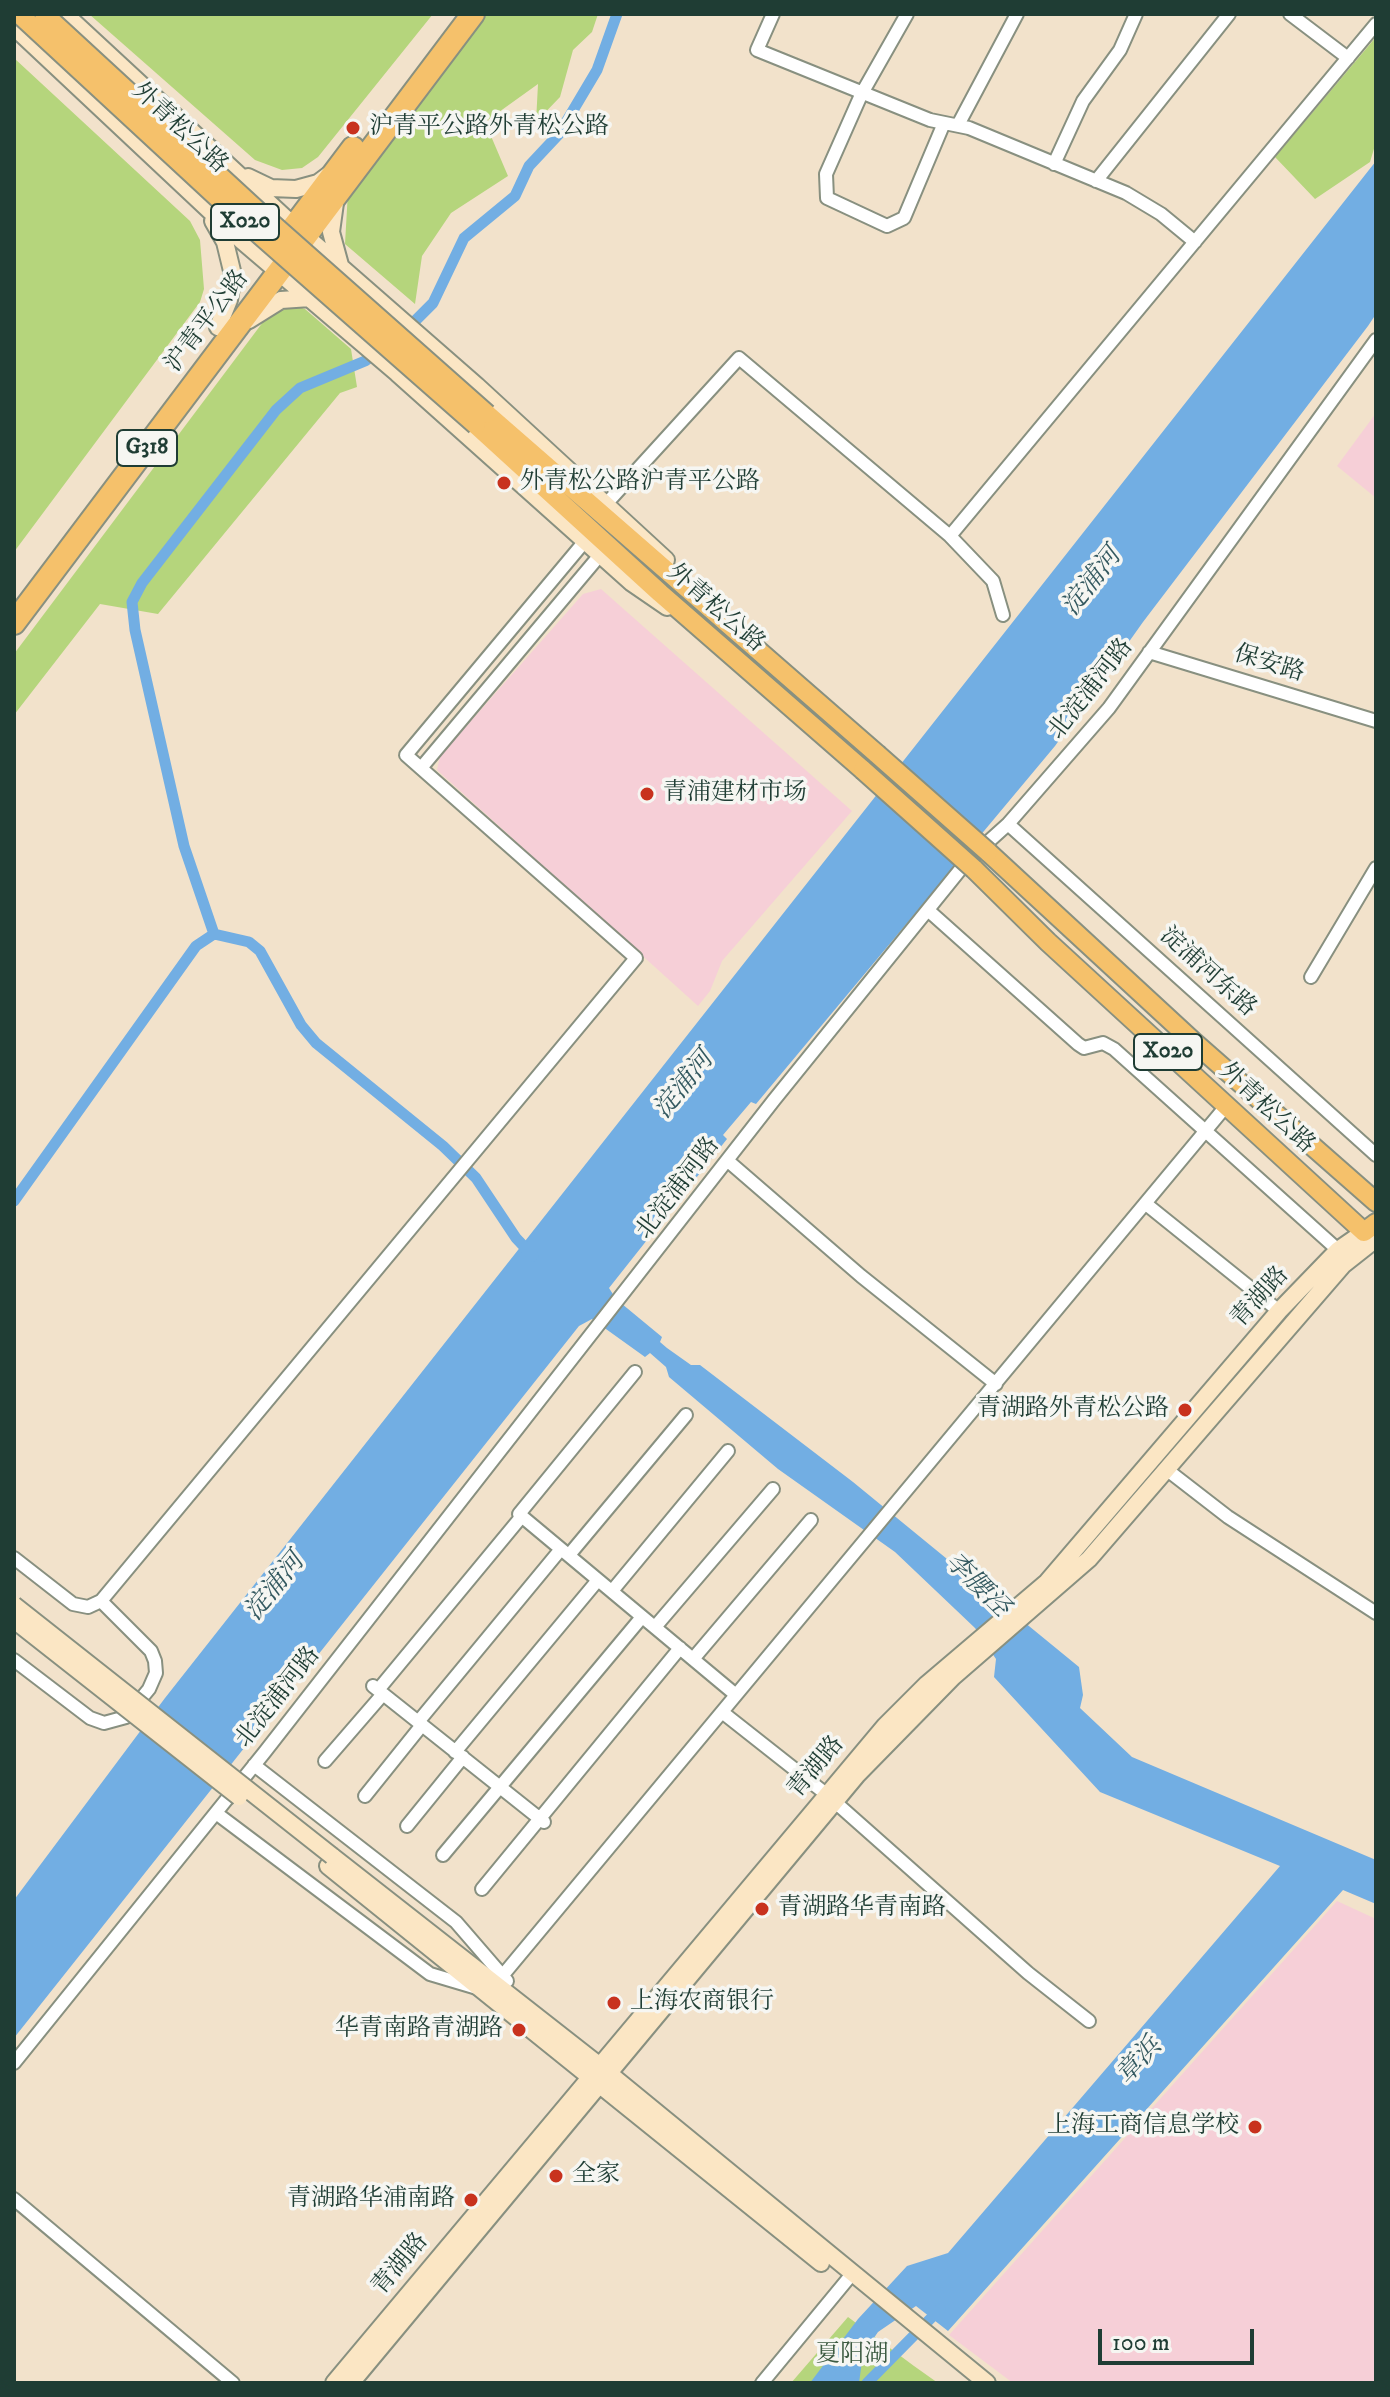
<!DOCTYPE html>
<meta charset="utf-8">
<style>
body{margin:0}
#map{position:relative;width:1390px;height:2397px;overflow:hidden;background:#f2e2cb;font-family:"IM FELL DW Pica",serif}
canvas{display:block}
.frame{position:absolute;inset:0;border:16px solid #1f3d34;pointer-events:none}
.scale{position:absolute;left:1098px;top:2329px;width:156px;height:36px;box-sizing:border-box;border:4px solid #1f3d34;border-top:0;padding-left:10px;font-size:24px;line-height:28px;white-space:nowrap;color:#1f3d34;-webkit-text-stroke:6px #f6f6f2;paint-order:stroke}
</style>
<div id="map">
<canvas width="1390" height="2397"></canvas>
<div class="frame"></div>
<div class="scale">100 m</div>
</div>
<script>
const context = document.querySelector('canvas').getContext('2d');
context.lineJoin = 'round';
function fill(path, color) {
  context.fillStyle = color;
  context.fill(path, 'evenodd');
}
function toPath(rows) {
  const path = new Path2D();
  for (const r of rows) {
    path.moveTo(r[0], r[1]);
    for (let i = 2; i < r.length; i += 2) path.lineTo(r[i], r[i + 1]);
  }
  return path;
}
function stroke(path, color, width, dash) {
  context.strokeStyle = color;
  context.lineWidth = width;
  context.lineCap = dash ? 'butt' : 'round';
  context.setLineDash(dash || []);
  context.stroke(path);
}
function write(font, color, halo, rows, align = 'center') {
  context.font = font + ' "IM FELL DW Pica","Noto Serif SC",serif';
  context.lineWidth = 7;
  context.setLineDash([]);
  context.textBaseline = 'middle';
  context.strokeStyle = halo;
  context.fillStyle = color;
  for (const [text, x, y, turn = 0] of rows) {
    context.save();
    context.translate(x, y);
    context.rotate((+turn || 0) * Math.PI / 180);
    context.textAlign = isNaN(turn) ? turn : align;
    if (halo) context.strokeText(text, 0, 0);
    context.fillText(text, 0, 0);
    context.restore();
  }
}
fill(toPath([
 [1376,413,1376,498,1337,466],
 [601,589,852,811,722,961,710,991,698,1006,437,770,440,756,583,594],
 [1337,1901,1376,1919,1376,2383,1013,2383,949,2335]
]), '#f6cfd7');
fill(toPath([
 [89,14,433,14,318,157,302,168,282,170,255,160],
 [483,14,598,14,592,32,573,50,560,97,536,122,538,84,485,122,508,176,451,213,422,256,415,304,345,244,348,191],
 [1376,37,1376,142,1370,162,1315,199,1275,157],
 [14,58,190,221,200,240,204,289,200,302,14,552],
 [296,306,305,309,351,349,357,387,340,393,158,614,100,604,14,715,14,654,269,314],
 [848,2317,914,2366,938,2383,791,2383]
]), '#b5d57c');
fill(toPath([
 [1376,161,1376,314,1368,326,1143,622,1055,746,756,1104,751,1102,723,1135,727,1139,609,1288,616,1299,662,1337,660,1342,667,1348,691,1365,700,1365,853,1482,1079,1667,1083,1695,1080,1708,1132,1757,1376,1860,1376,1904,1343,1890,948,2331,916,2306,878,2332,863,2354,859,2383,810,2383,858,2319,907,2266,948,2253,1280,1866,1100,1792,994,1677,996,1659,975,1628,895,1552,778,1469,669,1377,666,1367,650,1353,645,1357,592,1319,579,1326,14,2038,14,1900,165,1698]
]), '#72aee3');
stroke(toPath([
 [406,330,433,303,464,238,515,196,529,166,559,134,597,70,617,14],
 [214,934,184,846,135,630,132,602,142,583,276,410,300,388,365,361,380,350],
 [14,1201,196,946,214,934,249,942,260,951,301,1025,316,1043,443,1146,476,1178,516,1238,533,1256],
 [867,2383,940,2309]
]), '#72aee3', 11);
const street = toPath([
 [773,14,757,50,930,120,969,128,1126,193,1161,214,1195,242],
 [907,14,861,95,826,174,827,198,887,226,904,218,944,123],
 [1290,14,1348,58],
 [958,125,1017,14],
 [1054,164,1083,101,1120,50,1136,14],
 [1096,181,1229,14],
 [606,504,739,358,950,536,1376,24],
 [950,536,993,581,1003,615],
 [1149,652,1376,721],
 [421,768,600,555],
 [1008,824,1376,1155],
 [929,911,1078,1044,1084,1048,1103,1043,1114,1049,1338,1250],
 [1311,977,1376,868],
 [728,1161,861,1276,996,1384],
 [1146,1204,1279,1311],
 [635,1372,519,1514,736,1695],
 [1166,1469,1228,1517,1376,1613],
 [569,1555,686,1415],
 [14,1558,73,1604,88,1607,101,1601,636,958,406,755,585,541],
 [612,1591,728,1451],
 [655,1627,773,1489],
 [693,1659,811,1520],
 [14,1660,90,1718,104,1723,126,1717,149,1689,156,1673,155,1661,151,1651,101,1601],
 [373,1686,544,1822],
 [378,1690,522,1516],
 [722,1712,826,1794,1028,1973,1089,2021],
 [418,1722,561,1549],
 [455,1752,598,1580],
 [325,1761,383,1694],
 [254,1765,456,1922,507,1981],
 [365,1796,422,1725],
 [216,1813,430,1974,477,1988],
 [407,1826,463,1757],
 [443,1855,642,1617],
 [482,1889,680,1648],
 [503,1975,1227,1105],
 [14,2063,264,1753,774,1100,947,886,968,860,1008,824,1109,708,1376,340],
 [14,2199,233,2383],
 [762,2383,852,2274]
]);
const secondary = toPath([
 [65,14,294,226,477,386,666,560],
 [14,27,242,241,397,373,632,583,667,607],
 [248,177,271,188,296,189,318,183,330,174],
 [335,203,331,232,340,265],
 [213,221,225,242,233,275,229,300,218,327],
 [249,320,281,300,310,298],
 [332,1856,600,2066,987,2383],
 [328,1866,821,2263],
 [334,2383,885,1726,927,1684,1047,1582,1279,1311,1338,1250,1364,1232,1376,1243],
 [351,2383,857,1775,953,1677,1089,1559,1343,1265,1376,1239]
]);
const primary = toPath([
 [487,414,877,754],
 [476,425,660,593,863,770],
 [988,852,1195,1043,1376,1202],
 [974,869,1048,942,1364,1232,1376,1223]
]);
const highway = toPath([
 [289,233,353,148],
 [14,623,473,14]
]);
stroke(street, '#889080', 16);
stroke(secondary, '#889080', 20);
stroke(primary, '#889080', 22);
stroke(highway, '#889080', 26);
stroke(street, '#fff', 12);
stroke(secondary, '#fbe6c4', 16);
stroke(primary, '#f5c16b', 18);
stroke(highway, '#f5c16b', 22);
const secondaryBridge = toPath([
 [14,1605,332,1856],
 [14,1620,239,1797]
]);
const primaryBridge = toPath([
 [19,14,219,199,476,425],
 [44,14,259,212,487,414],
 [877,754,988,852],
 [863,770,974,869]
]);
stroke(secondaryBridge, '#889080', 20, []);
stroke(primaryBridge, '#889080', 22, []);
stroke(secondaryBridge, '#fbe6c4', 16);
stroke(primaryBridge, '#f5c16b', 18);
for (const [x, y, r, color] of [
 [353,128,8,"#c8321e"],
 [504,483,8,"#c8321e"],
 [647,794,8,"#c8321e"],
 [1185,1410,8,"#c8321e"],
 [762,1909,8,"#c8321e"],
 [614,2003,8,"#c8321e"],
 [519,2030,8,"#c8321e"],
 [1255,2127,8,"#c8321e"],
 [556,2176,8,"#c8321e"],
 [471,2200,8,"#c8321e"]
]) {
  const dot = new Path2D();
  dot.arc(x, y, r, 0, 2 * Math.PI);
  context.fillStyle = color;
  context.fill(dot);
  stroke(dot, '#f6f6f2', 3);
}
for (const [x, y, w] of [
 [245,222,68],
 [147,448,60],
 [1168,1052,68]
]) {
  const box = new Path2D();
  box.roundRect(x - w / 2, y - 18, w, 36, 6);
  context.fillStyle = '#f6f6f2';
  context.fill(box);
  stroke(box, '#1f3d34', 2);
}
write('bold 22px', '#1f3d34', null, [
 ["X020",245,222],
 ["G318",147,448],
 ["X020",1168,1052]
]);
write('24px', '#1f3d34', '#f6f6f2', [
 ["沪青平公路外青松公路",369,128],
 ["外青松公路沪青平公路",520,483],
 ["青浦建材市场",663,794],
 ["青湖路外青松公路",1169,1410,"right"],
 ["青湖路华青南路",778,1909],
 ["上海农商银行",630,2003],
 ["华青南路青湖路",503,2030,"right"],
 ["上海工商信息学校",1239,2127,"right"],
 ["全家",572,2176],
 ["青湖路华浦南路",455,2200,"right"]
], 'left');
write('24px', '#1f3d34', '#f6f6f2', [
 ["外青松公路",179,129,43],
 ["沪青平公路",208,322,-53],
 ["外青松公路",715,609,41],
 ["保安路",1269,665,17],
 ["北淀浦河路",1092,690,-52],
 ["淀浦河东路",1207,973,42],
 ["外青松公路",1266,1109,43],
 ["北淀浦河路",679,1189,-53],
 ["青湖路",1261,1298,-48],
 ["北淀浦河路",279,1698,-52],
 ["青湖路",817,1768,-50],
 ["青湖路",401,2265,-50]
]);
write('24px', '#3d5b42', '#f6f6f2', [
 ["夏阳湖",852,2356]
]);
write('italic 26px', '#345960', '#f6f6f2', [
 ["淀浦河",1093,583,-52],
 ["淀浦河",685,1086,-51],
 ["李腰泾",976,1586,45],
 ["淀浦河",276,1588,-51],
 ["章浜",1140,2062,-47]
]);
</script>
